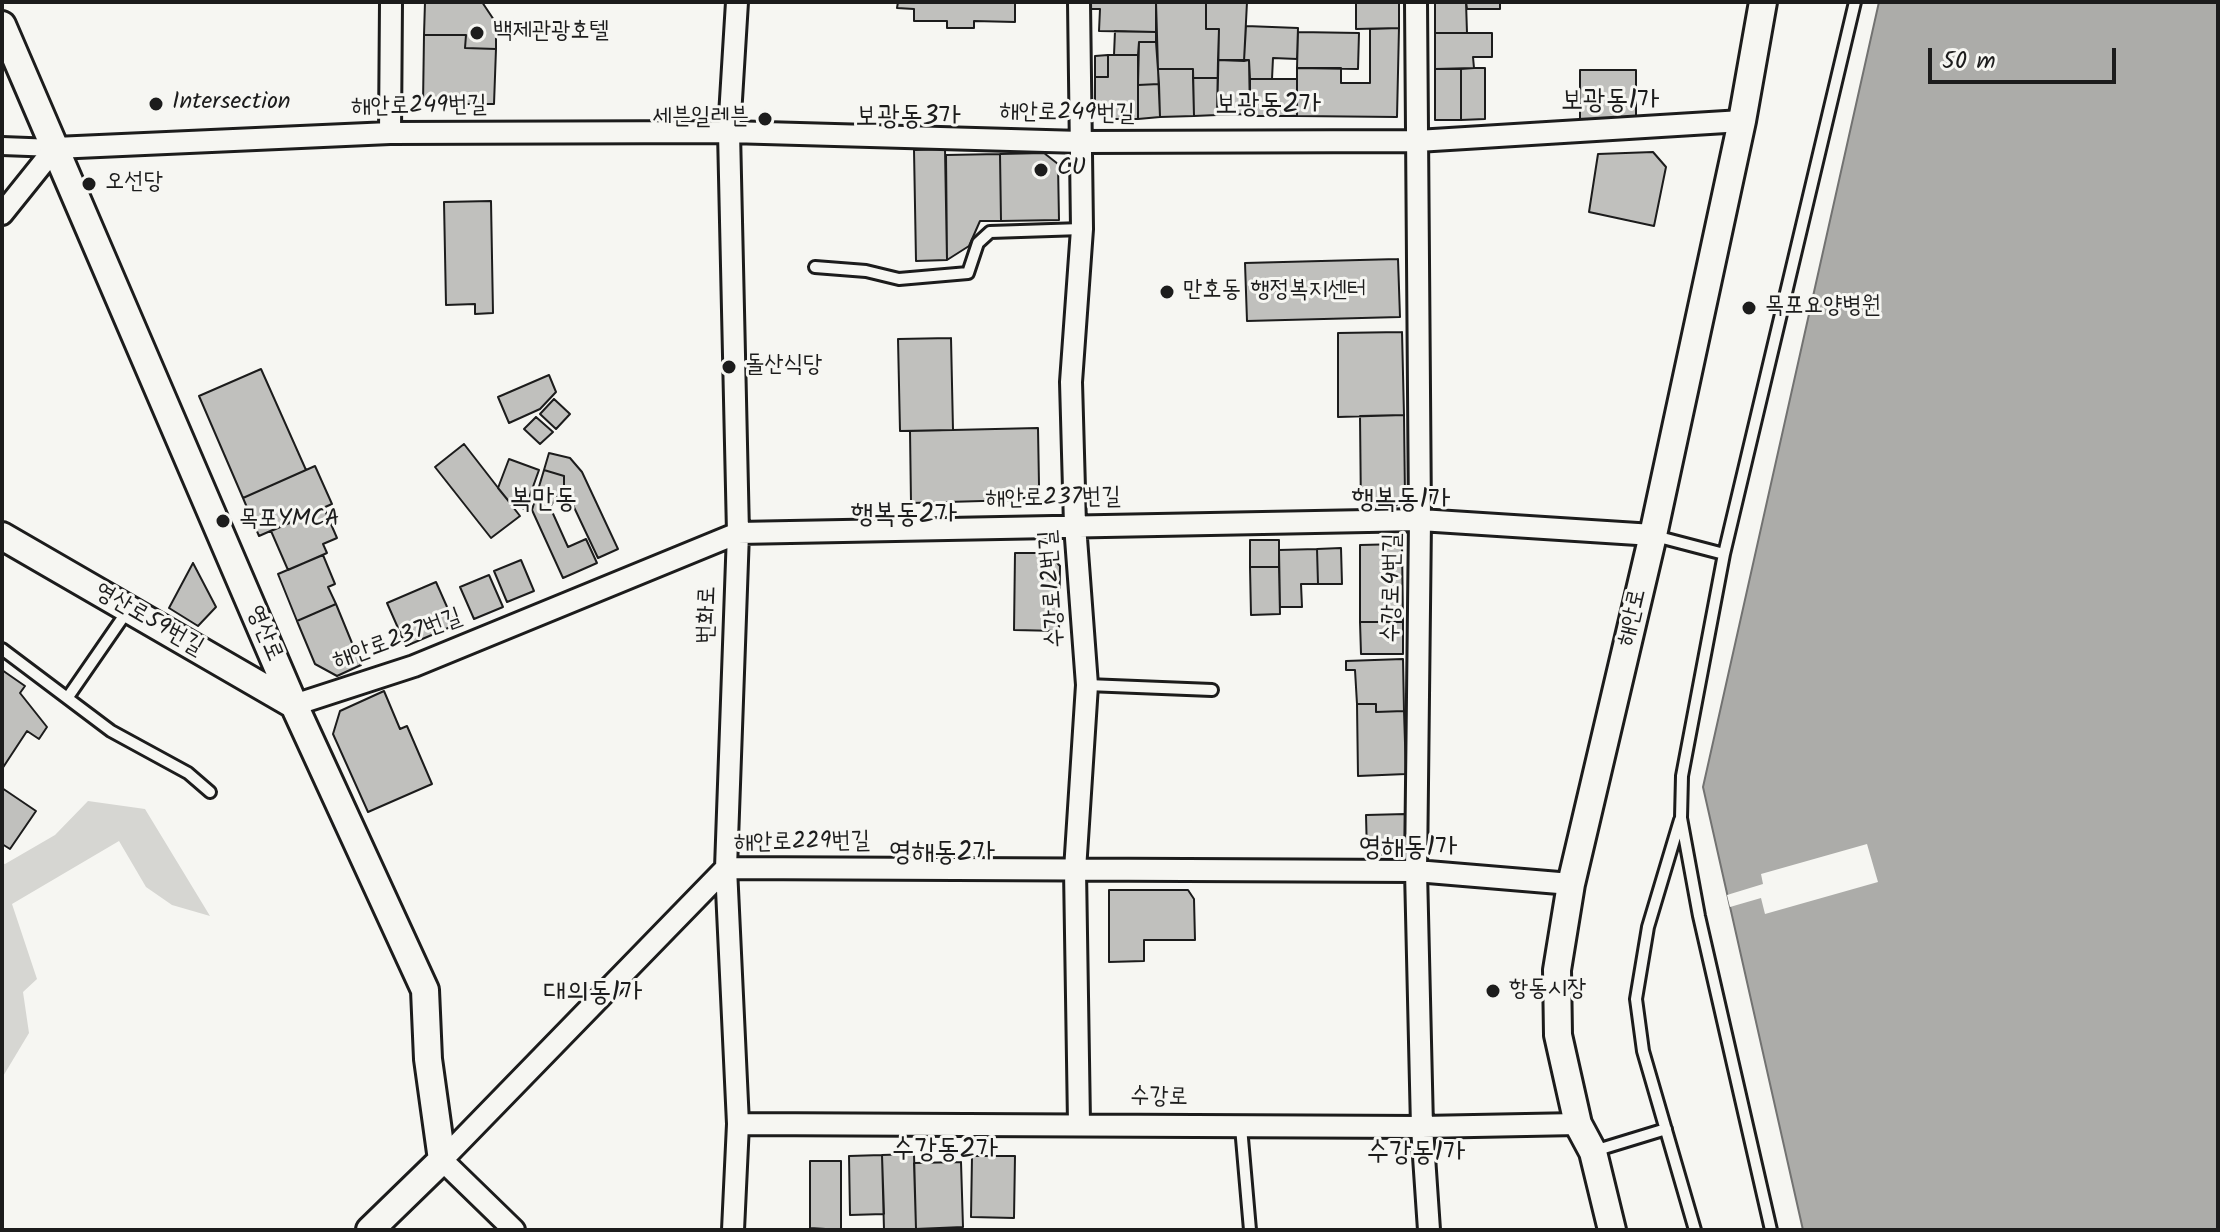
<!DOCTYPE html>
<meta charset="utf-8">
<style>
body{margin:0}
#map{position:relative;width:2220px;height:1232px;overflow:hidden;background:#f6f6f2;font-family:Kalam,sans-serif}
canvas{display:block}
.frame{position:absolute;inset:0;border:4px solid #1c1c1c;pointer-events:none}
.scale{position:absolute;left:1928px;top:48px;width:188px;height:36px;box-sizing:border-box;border:4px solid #1c1c1c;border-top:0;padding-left:10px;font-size:24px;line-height:28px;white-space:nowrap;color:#1c1c1c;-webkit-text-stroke:6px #f6f6f2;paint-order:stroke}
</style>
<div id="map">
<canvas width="2220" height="1232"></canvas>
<div class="frame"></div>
<div class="scale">50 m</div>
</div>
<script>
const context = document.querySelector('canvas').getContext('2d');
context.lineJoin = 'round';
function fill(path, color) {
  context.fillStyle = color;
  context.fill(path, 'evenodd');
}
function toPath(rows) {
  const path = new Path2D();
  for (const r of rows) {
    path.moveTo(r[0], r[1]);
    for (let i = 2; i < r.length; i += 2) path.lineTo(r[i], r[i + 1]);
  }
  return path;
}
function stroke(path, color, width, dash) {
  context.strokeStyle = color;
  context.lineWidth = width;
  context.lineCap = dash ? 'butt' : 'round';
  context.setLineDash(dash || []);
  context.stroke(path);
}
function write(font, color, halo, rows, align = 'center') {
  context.font = font + ' Kalam,"Poor Story",sans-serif';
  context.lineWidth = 6;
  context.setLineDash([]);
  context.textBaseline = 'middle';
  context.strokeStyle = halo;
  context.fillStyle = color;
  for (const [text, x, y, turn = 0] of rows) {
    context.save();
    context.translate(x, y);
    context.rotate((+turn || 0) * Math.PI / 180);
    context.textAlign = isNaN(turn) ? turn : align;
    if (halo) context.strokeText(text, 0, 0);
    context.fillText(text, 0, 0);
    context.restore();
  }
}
fill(toPath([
 [88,801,145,809,210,916,172,905,146,887,119,841,12,904,37,979,23,992,29,1033,2,1078,2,863,5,864,55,835]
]), '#d6d6d2');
const water = toPath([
 [1879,2,2218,2,2218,1230,1803,1230,1703,787,1879,2]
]);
fill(water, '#acaca9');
stroke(water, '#727271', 2);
fill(toPath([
 [1867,844,1878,882,1765,914,1761,898,1730,907,1727,895,1763,884,1761,874]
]), '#f6f6f2');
const building = toPath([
 [425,2,482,2,496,23,496,49,465,48,466,35,424,35,425,2],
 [898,2,1015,2,1015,22,974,21,974,28,947,28,947,21,914,21,914,9,897,8,898,2],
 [1091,2,1156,2,1156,32,1099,31,1100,9,1091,9,1091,2],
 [1156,2,1206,2,1206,29,1219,29,1218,78,1193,78,1193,69,1158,69,1156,2],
 [1206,2,1247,2,1244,61,1218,60,1219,29,1206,29,1206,2],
 [1356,2,1399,2,1399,28,1356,29,1356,2],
 [1435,2,1466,2,1467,33,1435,33,1435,2],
 [1466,2,1500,2,1500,9,1467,9,1466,2],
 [1246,26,1298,28,1297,59,1273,58,1272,79,1250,79,1249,60,1244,61,1246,26],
 [1399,28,1397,117,1297,116,1297,68,1341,68,1341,83,1370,83,1370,29,1399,28],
 [1115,31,1156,32,1156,42,1139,42,1138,55,1114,55,1115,31],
 [1298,32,1359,33,1358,69,1297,68,1298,32],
 [1435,33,1492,33,1492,57,1473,57,1474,68,1435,69,1435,33],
 [424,35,466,35,465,48,496,49,494,104,423,104,424,35],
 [1139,42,1156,42,1159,84,1138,85,1139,42],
 [1108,55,1138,55,1138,119,1104,119,1095,111,1095,77,1108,77,1108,55],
 [1108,55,1108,77,1095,77,1095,56,1108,55],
 [1218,60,1249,60,1250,114,1217,115,1218,60],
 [1474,68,1485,68,1485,119,1461,120,1461,69,1474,68],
 [1158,69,1193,69,1194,116,1160,117,1158,69],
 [1435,69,1461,69,1461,120,1435,120,1435,69],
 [1580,70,1636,70,1636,119,1580,119,1580,70],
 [1193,78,1218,78,1217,115,1194,116,1193,78],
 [1250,79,1297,79,1297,116,1250,116,1250,79],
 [1159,84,1160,117,1138,119,1138,85,1159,84],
 [945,149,947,260,916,261,914,150,945,149],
 [1653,152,1666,167,1654,226,1589,212,1598,154,1653,152],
 [1044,153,1058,164,1059,220,1001,221,1000,154,1044,153],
 [1000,154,1001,221,980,221,969,246,947,260,946,155,1000,154],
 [491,201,493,313,475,314,475,304,446,305,444,202,491,201],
 [1398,259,1400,317,1247,321,1245,263,1398,259],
 [1402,332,1404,415,1338,417,1338,333,1402,332],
 [951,338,953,430,900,431,898,339,951,338],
 [261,369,306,470,243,498,199,396,261,369],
 [549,375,556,392,540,409,509,423,498,397,549,375],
 [554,399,570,414,556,429,540,414,554,399],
 [1404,415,1405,498,1386,514,1361,514,1360,416,1404,415],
 [536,417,553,432,540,444,524,429,536,417],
 [1038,428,1039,485,1027,497,1018,500,911,503,910,431,1038,428],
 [464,444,520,516,491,538,435,467,464,444],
 [549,453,570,458,582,472,618,549,598,558,564,486,564,476,544,470,549,453],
 [509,459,539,470,525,509,511,504,498,488,509,459],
 [315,466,332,504,259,536,243,498,315,466],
 [544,470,564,476,564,486,550,507,568,547,586,539,597,563,563,578,532,510,544,470],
 [324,508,337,538,323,544,327,553,288,570,271,531,324,508],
 [1250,540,1279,540,1279,567,1250,567,1250,540],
 [1402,544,1403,622,1360,622,1360,545,1402,544],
 [1341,548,1342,584,1318,584,1317,549,1341,548],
 [1317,549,1318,584,1301,584,1302,607,1280,607,1279,550,1317,549],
 [1015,553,1048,553,1060,566,1059,631,1014,630,1015,553],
 [323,555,335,584,328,587,336,604,297,621,278,574,323,555],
 [521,560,534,591,507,602,494,571,521,560],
 [193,563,216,607,198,626,169,608,193,563],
 [1250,567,1279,567,1280,614,1251,615,1250,567],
 [489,575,503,607,474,619,460,587,489,575],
 [436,582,455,625,406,646,387,603,436,582],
 [336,604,361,665,337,676,315,664,297,621,336,604],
 [1360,622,1403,622,1403,654,1361,654,1360,622],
 [1403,659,1404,711,1376,712,1376,704,1357,704,1355,670,1346,670,1346,661,1403,659],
 [2,670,25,686,20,693,47,727,39,739,27,731,2,769,2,670],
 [384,691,400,729,407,726,432,784,368,812,333,734,340,711,384,691],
 [1357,704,1376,704,1376,712,1404,711,1406,774,1358,776,1357,704],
 [2,788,36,811,10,849,2,844,2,788],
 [1406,814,1406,840,1391,854,1367,855,1366,815,1406,814],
 [1109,890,1188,890,1194,899,1195,940,1144,940,1144,961,1109,962,1109,890],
 [914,1154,916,1229,884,1230,882,1155,914,1154],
 [882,1155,884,1214,850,1215,849,1156,882,1155],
 [972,1156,1015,1156,1014,1218,971,1217,972,1156],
 [810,1161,841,1161,841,1230,810,1228,810,1161],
 [961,1162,963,1227,916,1229,914,1163,961,1162]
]);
fill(building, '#c0c0bd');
stroke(building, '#1c1c1c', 2);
const service = toPath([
 [815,267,866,271,899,279,968,273,978,243,990,232,1082,229],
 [1655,536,1724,554],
 [2,649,111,731,188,773,210,792],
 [1087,685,1212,690],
 [68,697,128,610],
 [1680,820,1648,927,1636,999,1643,1051,1695,1230],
 [1241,1127,1250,1230],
 [1594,1151,1666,1129],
 [1771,1230,1699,916,1681,818,1682,776,1724,554,1855,2]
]);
const pedestrian = toPath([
 [2,146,55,148]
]);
const minor = toPath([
 [1416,2,1420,520,1416,871,1422,1127,1429,1230],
 [390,133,391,2],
 [2,214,55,148,390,133,729,132,1081,142,1417,141,1742,121],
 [294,705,414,666,738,533,1420,520,1653,535],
 [1079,1123,1075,870,1087,685,1075,525,1071,382,1082,229,1079,2],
 [738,1124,1422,1127,1578,1124],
 [514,1230,442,1160,726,868,1416,871,1571,884],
 [733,1230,738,1124,726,868,738,533,729,132,737,2]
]);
const tertiary = toPath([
 [2,25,294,705,425,990,428,1059,442,1160,370,1230],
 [2,536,294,705],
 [1612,1230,1593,1152,1578,1124,1558,1035,1557,970,1571,884,1653,535,1742,121,1763,2]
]);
stroke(service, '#1c1c1c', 16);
stroke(pedestrian, '#1c1c1c', 22);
stroke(minor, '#1c1c1c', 26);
stroke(tertiary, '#1c1c1c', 32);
stroke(service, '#f6f6f2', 10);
stroke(pedestrian, '#f6f6f2', 16);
stroke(minor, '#f6f6f2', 20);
stroke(tertiary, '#f6f6f2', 26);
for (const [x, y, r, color] of [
 [477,33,8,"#1c1c1c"],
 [156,104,8,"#1c1c1c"],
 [765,119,8,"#1c1c1c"],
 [1041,170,8,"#1c1c1c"],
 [89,184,8,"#1c1c1c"],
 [1167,292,8,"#1c1c1c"],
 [1749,308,8,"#1c1c1c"],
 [729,367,8,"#1c1c1c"],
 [223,521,8,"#1c1c1c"],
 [1493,991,8,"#1c1c1c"]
]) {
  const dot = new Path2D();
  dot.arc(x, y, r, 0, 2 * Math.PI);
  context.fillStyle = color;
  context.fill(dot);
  stroke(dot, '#f6f6f2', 3);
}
write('24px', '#1c1c1c', '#f6f6f2', [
 ["백제관광호텔",493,33],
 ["Intersection",172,104],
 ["세븐일레븐",749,119,"right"],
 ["CU",1057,170],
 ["오선당",105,184],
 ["만호동 행정복지센터",1183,292],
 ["목포요양병원",1765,308],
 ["돌산식당",745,367],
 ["목포YMCA",239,521],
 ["항동시장",1509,991]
], 'left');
write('24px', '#1c1c1c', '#f6f6f2', [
 ["해안로249번길",419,108,-1],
 ["해안로249번길",1067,115,1],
 ["해안로237번길",1053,500,-1],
 ["수강로4번길",1394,588,-89],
 ["수강로12번길",1054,589,-94],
 ["번화로",709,615,-88],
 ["해안로",1634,618,-77],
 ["영산로59번길",148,621,30],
 ["영산로",263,634,67],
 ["해안로237번길",398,641,-20],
 ["해안로229번길",802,844,-1],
 ["수강로",1159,1099,1]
]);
write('28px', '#1c1c1c', '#f6f6f2', [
 ["보광동1가",1610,103],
 ["보광동2가",1268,107],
 ["보광동3가",908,119],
 ["복만동",543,502],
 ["행복동1가",1401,502],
 ["행복동2가",904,517],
 ["영해동1가",1408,850],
 ["영해동2가",942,855],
 ["대의동1가",593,995],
 ["수강동2가",945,1152],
 ["수강동1가",1416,1155]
]);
</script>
